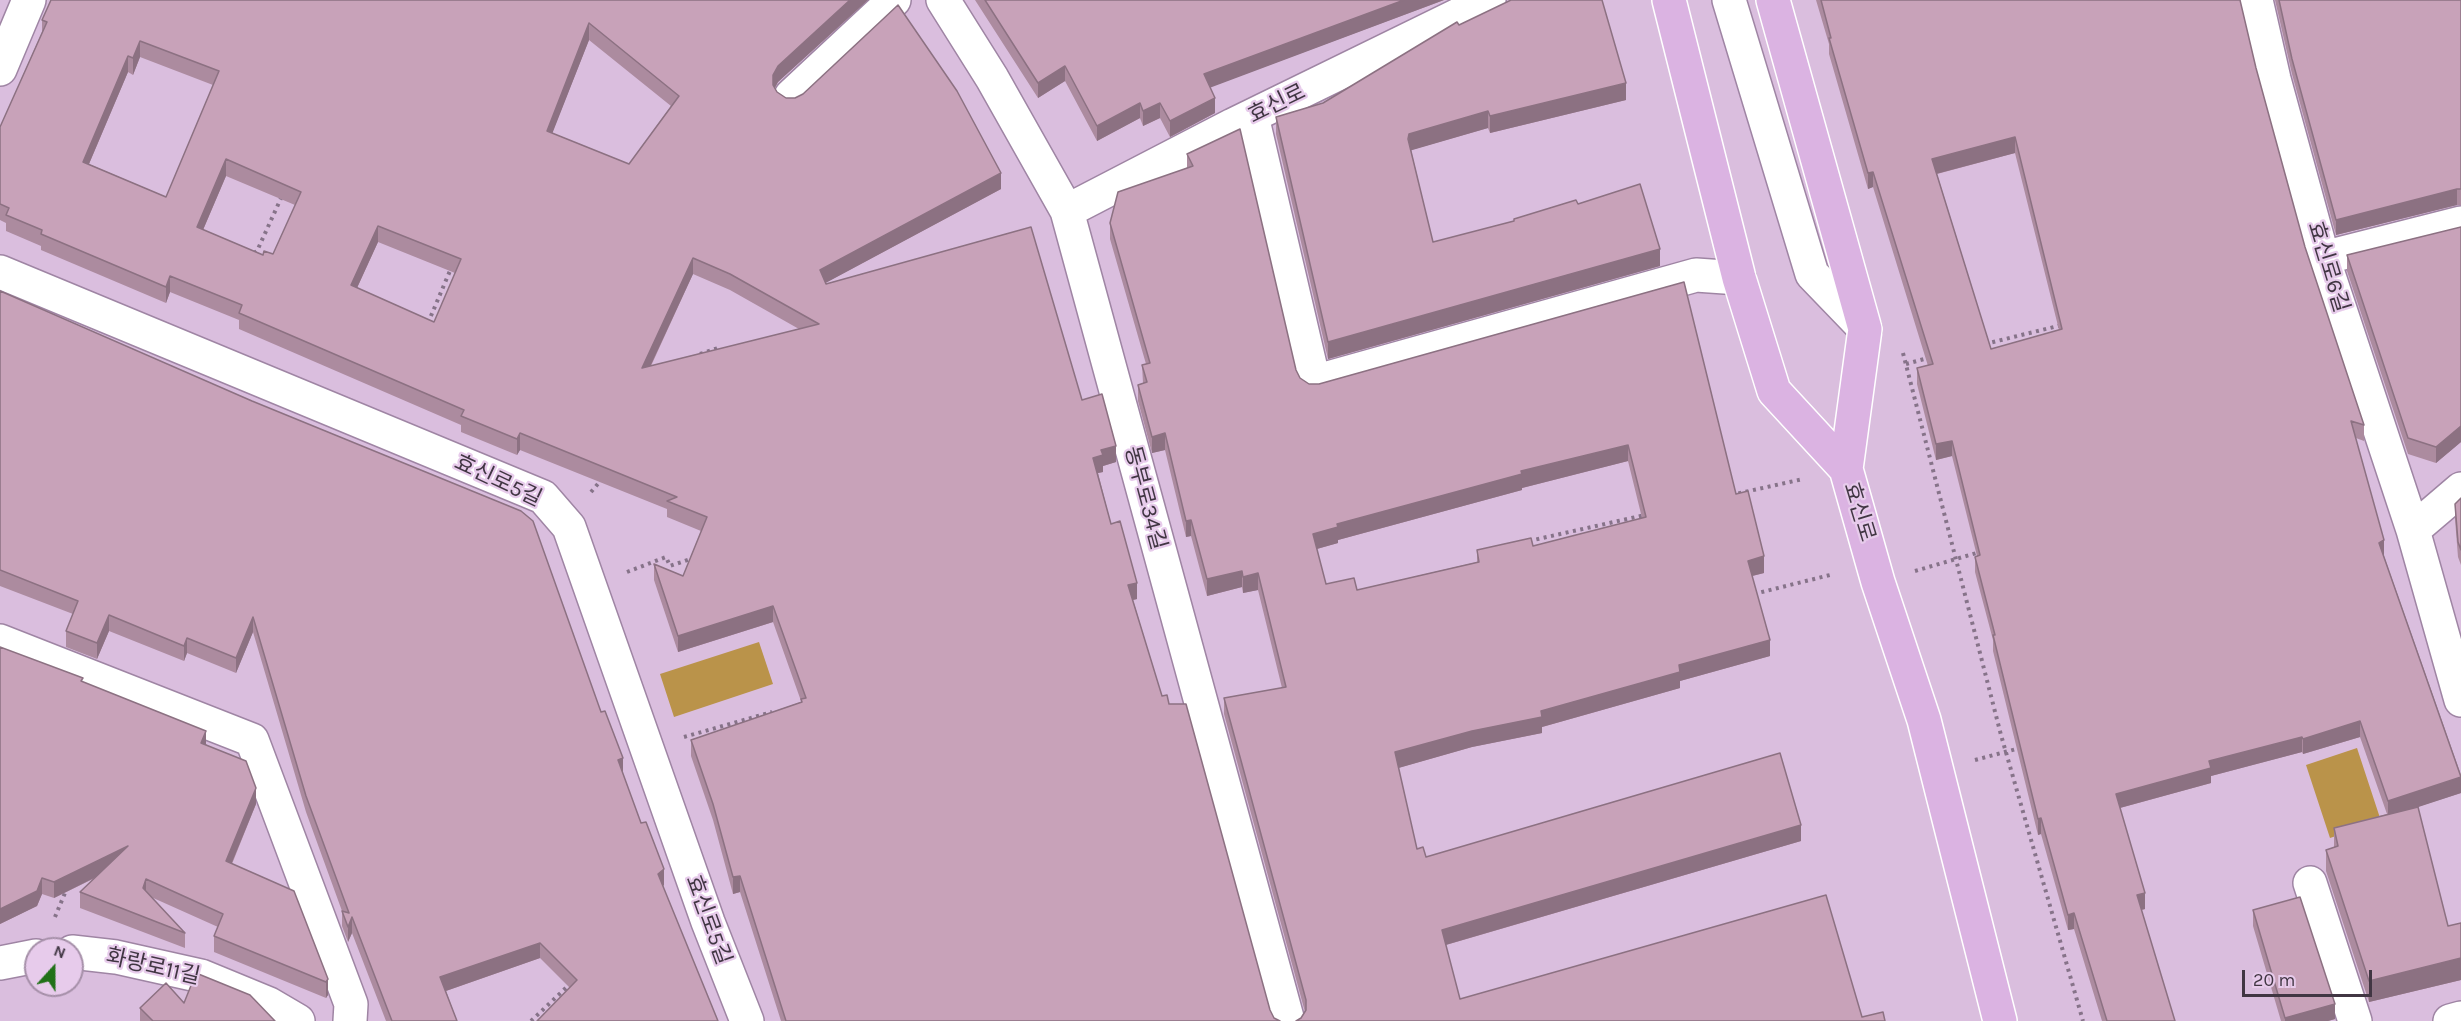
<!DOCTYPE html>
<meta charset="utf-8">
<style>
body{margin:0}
#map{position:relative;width:2461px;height:1021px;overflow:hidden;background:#dabede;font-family:Karla,sans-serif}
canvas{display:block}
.north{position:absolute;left:24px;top:937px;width:60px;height:60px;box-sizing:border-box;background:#e7cbeb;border:2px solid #a58fa8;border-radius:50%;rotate:21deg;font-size:16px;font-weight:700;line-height:24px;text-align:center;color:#413643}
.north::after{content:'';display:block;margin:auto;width:21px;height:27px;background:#217118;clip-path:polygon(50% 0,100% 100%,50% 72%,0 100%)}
.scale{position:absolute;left:2242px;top:970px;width:130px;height:27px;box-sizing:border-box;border:3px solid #413643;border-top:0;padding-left:8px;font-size:18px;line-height:21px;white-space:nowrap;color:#413643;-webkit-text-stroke:4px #e7cbeb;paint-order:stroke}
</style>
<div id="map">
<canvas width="2461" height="1021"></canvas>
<div class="north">N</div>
<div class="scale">20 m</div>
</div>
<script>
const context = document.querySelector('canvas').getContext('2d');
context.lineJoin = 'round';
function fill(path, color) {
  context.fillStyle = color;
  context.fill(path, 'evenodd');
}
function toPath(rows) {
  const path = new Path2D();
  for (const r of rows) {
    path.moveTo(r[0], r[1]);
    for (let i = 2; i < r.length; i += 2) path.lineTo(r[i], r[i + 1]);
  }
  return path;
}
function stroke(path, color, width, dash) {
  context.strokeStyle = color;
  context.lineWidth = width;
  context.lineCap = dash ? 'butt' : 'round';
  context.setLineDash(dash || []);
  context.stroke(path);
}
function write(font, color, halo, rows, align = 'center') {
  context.font = font + ' Karla,"Noto Sans KR",sans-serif';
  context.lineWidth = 4.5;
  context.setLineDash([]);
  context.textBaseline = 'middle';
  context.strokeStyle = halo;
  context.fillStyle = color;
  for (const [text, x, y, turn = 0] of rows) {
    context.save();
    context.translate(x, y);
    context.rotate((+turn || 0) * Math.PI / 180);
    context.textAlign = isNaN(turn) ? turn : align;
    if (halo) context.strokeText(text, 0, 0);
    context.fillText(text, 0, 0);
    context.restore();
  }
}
fill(toPath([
 [759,642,773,684,674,717,660,674],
 [2357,748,2381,821,2330,838,2306,765]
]), '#ba934a');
const minor = toPath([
 [943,0,992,78,1067,211,1288,1021],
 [1729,0,1812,274,1865,329],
 [2256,0,2274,79,2323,258,2413,530,2461,700],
 [0,69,29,0],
 [791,96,894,0],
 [1252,116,1314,382,1696,275,1739,278],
 [1067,211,1233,125,1489,0],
 [2323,258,2461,223],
 [0,272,543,497,569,527,708,922,747,1021],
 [2413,530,2461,489],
 [0,641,252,740,351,1004,350,1021],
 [2310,883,2355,1021],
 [72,952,116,957,201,976,269,1004,298,1021],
 [0,963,36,956],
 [2450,1021,2461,1018]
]);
const major = toPath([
 [1669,0,1739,278,1774,391,1846,469],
 [1773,0,1865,329,1846,469,1878,582,1924,720,2000,1021]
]);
stroke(minor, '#9f85a4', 36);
stroke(major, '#fff', 36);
stroke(toPath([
 [254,253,257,251,282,196],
 [428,323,452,266],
 [1985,344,2062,325],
 [1903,353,2001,735,2083,1021],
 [700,354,718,348],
 [1906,364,1928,358],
 [591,492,602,479],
 [1731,495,1803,479],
 [1529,541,1645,515],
 [1915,571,1980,552],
 [627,572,666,557,670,566,693,558],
 [1754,594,1834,574],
 [684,737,772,712],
 [1975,760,2020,748],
 [55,917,67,888],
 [531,1021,570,984]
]), '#867389', 4, [3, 4.5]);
stroke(minor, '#fff', 33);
stroke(major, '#dbb3e2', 33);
fill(toPath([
 [868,0,778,82,775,88,777,92,786,98,1001,189,825,283,1082,400,1116,462,1103,466,1103,472,1098,473,1111,524,1137,599,1133,600,1162,696,1169,704,1270,1010,1274,1018,1280,1021,781,1021,740,892,733,894,713,820,691,756,691,740,801,702,801,701,773,622,678,652,654,580,654,564,683,576,701,531,667,517,667,509,520,450,517,455,461,432,461,425,239,329,239,320,170,292,166,303,41,250,41,246,6,231,6,223,0,220,0,127,42,32,42,20],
 [589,40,671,106,629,164,552,133],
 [140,57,213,85,166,197,89,164,128,72,133,75],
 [226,176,295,205,273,254,263,255,203,230],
 [378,242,455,273,434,322,357,288],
 [693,274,730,290,799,329,651,366],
 [975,0,1444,0,1210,87,1215,113,1170,137,1160,118,1143,126,1140,118,1097,141,1065,81,1038,98],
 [1816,0,2240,0,2256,68,2305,247,2364,425,2364,441,2356,438,2384,556,2461,775,2461,793,2417,807,2448,926,2461,923,2461,980,2369,1002,2326,871,2326,850,2334,848,2334,828,2387,814,2360,737,2303,754,2302,752,2211,776,2211,783,2120,808,2145,909,2141,910,2175,1021,2102,1021,2074,929,2068,930,2041,834,2038,835,1993,651,1993,640,1975,572,1975,557,1977,556,1952,456,1936,460,1917,384,1917,368,1928,366,1873,187,1868,189,1829,54,1829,44],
 [2015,153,2059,330,1991,349,1937,174],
 [2275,0,2461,0,2461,205,2457,205,2336,235,2292,74],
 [1459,25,1626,100,1490,133,1488,128,1411,150,1433,242,1514,222,1514,219,1578,204,1660,266,1328,359,1276,134,1276,117,1323,103],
 [1187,154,1296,370,1300,378,1309,384,1319,384,1684,282,1736,494,1764,573,1752,576,1770,656,1680,681,1680,688,1542,727,1542,733,1472,747,1398,768,1417,849,1426,857,1801,841,1446,945,1460,999,1862,1017,1301,1018,1305,1012,1224,714,1224,698,1282,688,1258,590,1243,593,1242,587,1207,596,1191,536,1186,537,1165,450,1152,453,1138,401,1138,385,1143,383,1142,365,1146,364,1110,239,1110,223,1187,168],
 [1628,461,1642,518,1533,546,1477,550,1477,562,1357,590,1326,584,1317,549,1338,543,1338,540,1522,490,1522,488],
 [2461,227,2461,442,2436,463,2408,454,2347,271,2347,255],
 [0,291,623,774,664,885,570,988,540,958,446,991,457,1021,386,1021,352,933,348,942,342,926,342,911,306,812,253,632,236,673,187,653,184,661,109,631,97,659,66,647,66,631,73,614,0,586],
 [2461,498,2461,565,2458,557,2455,519,2455,504],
 [0,647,83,682,206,744,256,804,232,864,328,979,328,995,326,998,214,952,214,936,218,927,151,897,185,933,185,948,80,908,80,892,95,878,54,898,42,894,37,906,0,924],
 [2253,910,2335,1019,2328,1021,2281,1021,2253,926],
 [184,1003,275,1021,140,1021,140,1008]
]), '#ac8b9f');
fill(toPath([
 [850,0,868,0,778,82,773,91,773,75,778,66],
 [1404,0,1444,0,1204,90,1204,74],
 [589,23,589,40,547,147,547,131],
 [140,41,140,57,133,75,133,58],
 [128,56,128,72,83,178,83,162],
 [1065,66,1065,81,1038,98,1038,83],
 [1626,83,1626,100,1490,133,1490,116],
 [1215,98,1215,113,1170,137,1170,121],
 [1140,103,1140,118,1097,141,1097,126],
 [1160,103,1160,118,1143,126,1143,111],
 [1488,111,1488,128,1409,151,1409,134],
 [2015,137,2015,153,1932,175,1932,159],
 [226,159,226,176,197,244,197,227],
 [1873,172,1873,187,1868,189,1868,173],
 [1001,173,1001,189,820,286,820,270],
 [2457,189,2457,205,2336,235,2336,220],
 [378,226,378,242,351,301,351,285],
 [1660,249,1660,266,1328,359,1328,342],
 [693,258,693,274,642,384,642,368],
 [170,276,170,292,166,303,166,287],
 [2461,426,2461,442,2436,463,2436,447],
 [520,433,520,450,517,455,517,439],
 [1165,433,1165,450,1152,453,1152,437],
 [1952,441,1952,456,1936,460,1936,444],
 [1628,445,1628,461,1522,488,1522,490,1338,540,1338,543,1313,550,1313,534,1337,524,1521,471],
 [1116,446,1116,462,1103,466,1103,472,1093,474,1093,458,1101,450],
 [1191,520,1191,536,1186,537,1186,521],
 [2384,540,2384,556,2379,559,2379,543],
 [1764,556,1764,573,1748,577,1748,561],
 [1242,571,1242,587,1207,596,1207,579],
 [1258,573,1258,590,1243,593,1243,577],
 [1137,583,1137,599,1128,601,1128,585],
 [773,606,773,622,678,652,678,636],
 [109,615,109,631,97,659,97,643],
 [253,617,253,632,236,673,236,658],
 [187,638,187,653,184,661,184,646],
 [1770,640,1770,656,1680,681,1680,688,1542,727,1542,733,1472,747,1395,769,1395,752,1541,711,1679,665],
 [2360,721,2360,737,2303,754,2303,739],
 [206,731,206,747,201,743],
 [2302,737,2302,752,2211,776,2211,783,2116,809,2116,794,2209,761],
 [623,758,623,774,618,760],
 [2461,777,2461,793,2388,817,2388,801],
 [256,788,256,804,226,877,226,861],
 [2041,818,2041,834,2038,835,2038,819],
 [1801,825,1801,841,1442,946,1442,930],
 [128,846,128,861,54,898,54,882],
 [664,869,664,885,658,889,658,874],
 [740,876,740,892,733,894,733,877],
 [42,878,42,894,37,906,0,924,0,909],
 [146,879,146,895,143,888],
 [2145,893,2145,909,2137,911,2137,895],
 [2074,913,2074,929,2068,930,2068,915],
 [352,917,352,933,348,942,348,927],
 [540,943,540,958,440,993,440,977],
 [2461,958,2461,980,2369,1002,2369,981],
 [328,979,328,995,326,998,326,982],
 [2335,1004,2335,1019,2328,1021,2285,1021,2285,1018]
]), '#8c7182');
const building = toPath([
 [51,0,850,0,778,66,773,75,773,85,777,92,786,98,795,98,803,94,898,5,957,91,1001,173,820,270,826,284,1031,227,1082,400,1102,394,1116,446,1101,450,1103,455,1093,458,1111,524,1120,521,1137,583,1128,585,1162,696,1167,695,1169,704,1186,704,1270,1010,1274,1018,1280,1021,786,1021,740,876,733,877,713,804,691,740,802,702,801,699,806,698,773,606,678,636,654,564,683,576,707,517,667,501,677,497,520,433,517,439,461,416,464,410,239,313,242,305,170,276,166,287,41,234,42,230,6,215,9,208,0,204,0,127,47,22,42,20,51,0],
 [589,23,679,96,629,164,547,131,589,23],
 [140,41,219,71,166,197,83,162,128,56,133,58,140,41],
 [226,159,301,192,273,254,264,251,263,255,197,227,226,159],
 [378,226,461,259,434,322,351,285,378,226],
 [693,258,730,274,819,324,642,368,693,258],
 [985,0,1404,0,1204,74,1215,98,1170,121,1160,103,1143,111,1140,103,1097,126,1065,66,1038,83,985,0],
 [1511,0,1602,0,1626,83,1490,116,1488,111,1409,134,1408,139,1433,242,1514,221,1514,219,1576,200,1578,204,1640,184,1660,249,1328,342,1276,117,1323,103,1457,22,1459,25,1511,0],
 [1821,0,2240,0,2256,68,2305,247,2364,425,2351,421,2384,540,2379,543,2461,777,2388,801,2360,721,2303,739,2302,737,2209,761,2211,768,2116,794,2145,893,2137,895,2175,1021,2107,1021,2074,913,2068,915,2041,818,2038,819,1993,635,1995,635,1975,557,1980,555,1952,441,1936,444,1917,368,1933,364,1873,172,1868,173,1829,38,1831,38,1821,0],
 [2015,137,2062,329,1991,349,1932,159,2015,137],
 [2279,0,2461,0,2461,189,2457,189,2336,220,2292,59,2279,0],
 [1240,129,1296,370,1300,378,1309,384,1319,384,1684,282,1736,494,1748,491,1764,556,1748,561,1770,640,1679,665,1680,672,1541,711,1542,717,1472,731,1395,752,1417,849,1423,847,1426,857,1780,753,1801,825,1442,930,1460,999,1826,895,1862,1017,1883,1012,1885,1021,1296,1021,1301,1018,1306,1010,1306,1000,1224,698,1286,687,1258,573,1243,577,1242,571,1207,579,1191,520,1186,521,1165,433,1152,437,1138,385,1147,382,1142,365,1150,363,1110,223,1118,192,1193,166,1187,154,1240,129],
 [1628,445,1646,517,1533,546,1531,538,1477,550,1479,562,1357,590,1354,578,1326,584,1313,534,1338,527,1337,524,1522,474,1521,471,1628,445],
 [2461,227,2461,426,2436,447,2408,438,2347,255,2461,227],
 [0,291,252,401,521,511,533,521,601,712,605,711,623,758,618,760,641,823,646,822,664,869,658,874,718,1021,537,1021,577,980,540,943,440,977,457,1021,392,1021,352,917,348,927,342,911,349,913,306,796,253,617,236,658,187,638,184,646,109,615,97,643,66,631,78,601,0,570,0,291],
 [2461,498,2461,550,2458,542,2455,504,2461,498],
 [0,647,83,678,81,681,206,731,201,743,246,761,256,788,226,861,294,891,328,979,326,982,214,936,223,914,146,879,143,888,185,933,80,892,128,846,54,882,42,878,37,891,0,909,0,647],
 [2418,807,2448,926,2461,923,2461,958,2369,981,2326,850,2338,846,2334,828,2418,807],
 [2300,897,2335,1004,2285,1018,2253,910,2300,897],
 [196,973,250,995,275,1021,153,1021,140,1008,166,983,184,1003,196,973]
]);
fill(building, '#c8a2b9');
stroke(building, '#8c7182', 1.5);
write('22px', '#413643', '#e7cbeb', [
 ["효신로",1277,104,-26],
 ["효신로6길",2328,267,73],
 ["효신로5길",498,481,25],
 ["동부로34길",1145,498,75],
 ["효신로",1859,512,73],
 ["효신로5길",708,920,70],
 ["화랑로11길",153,967,13]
]);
</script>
